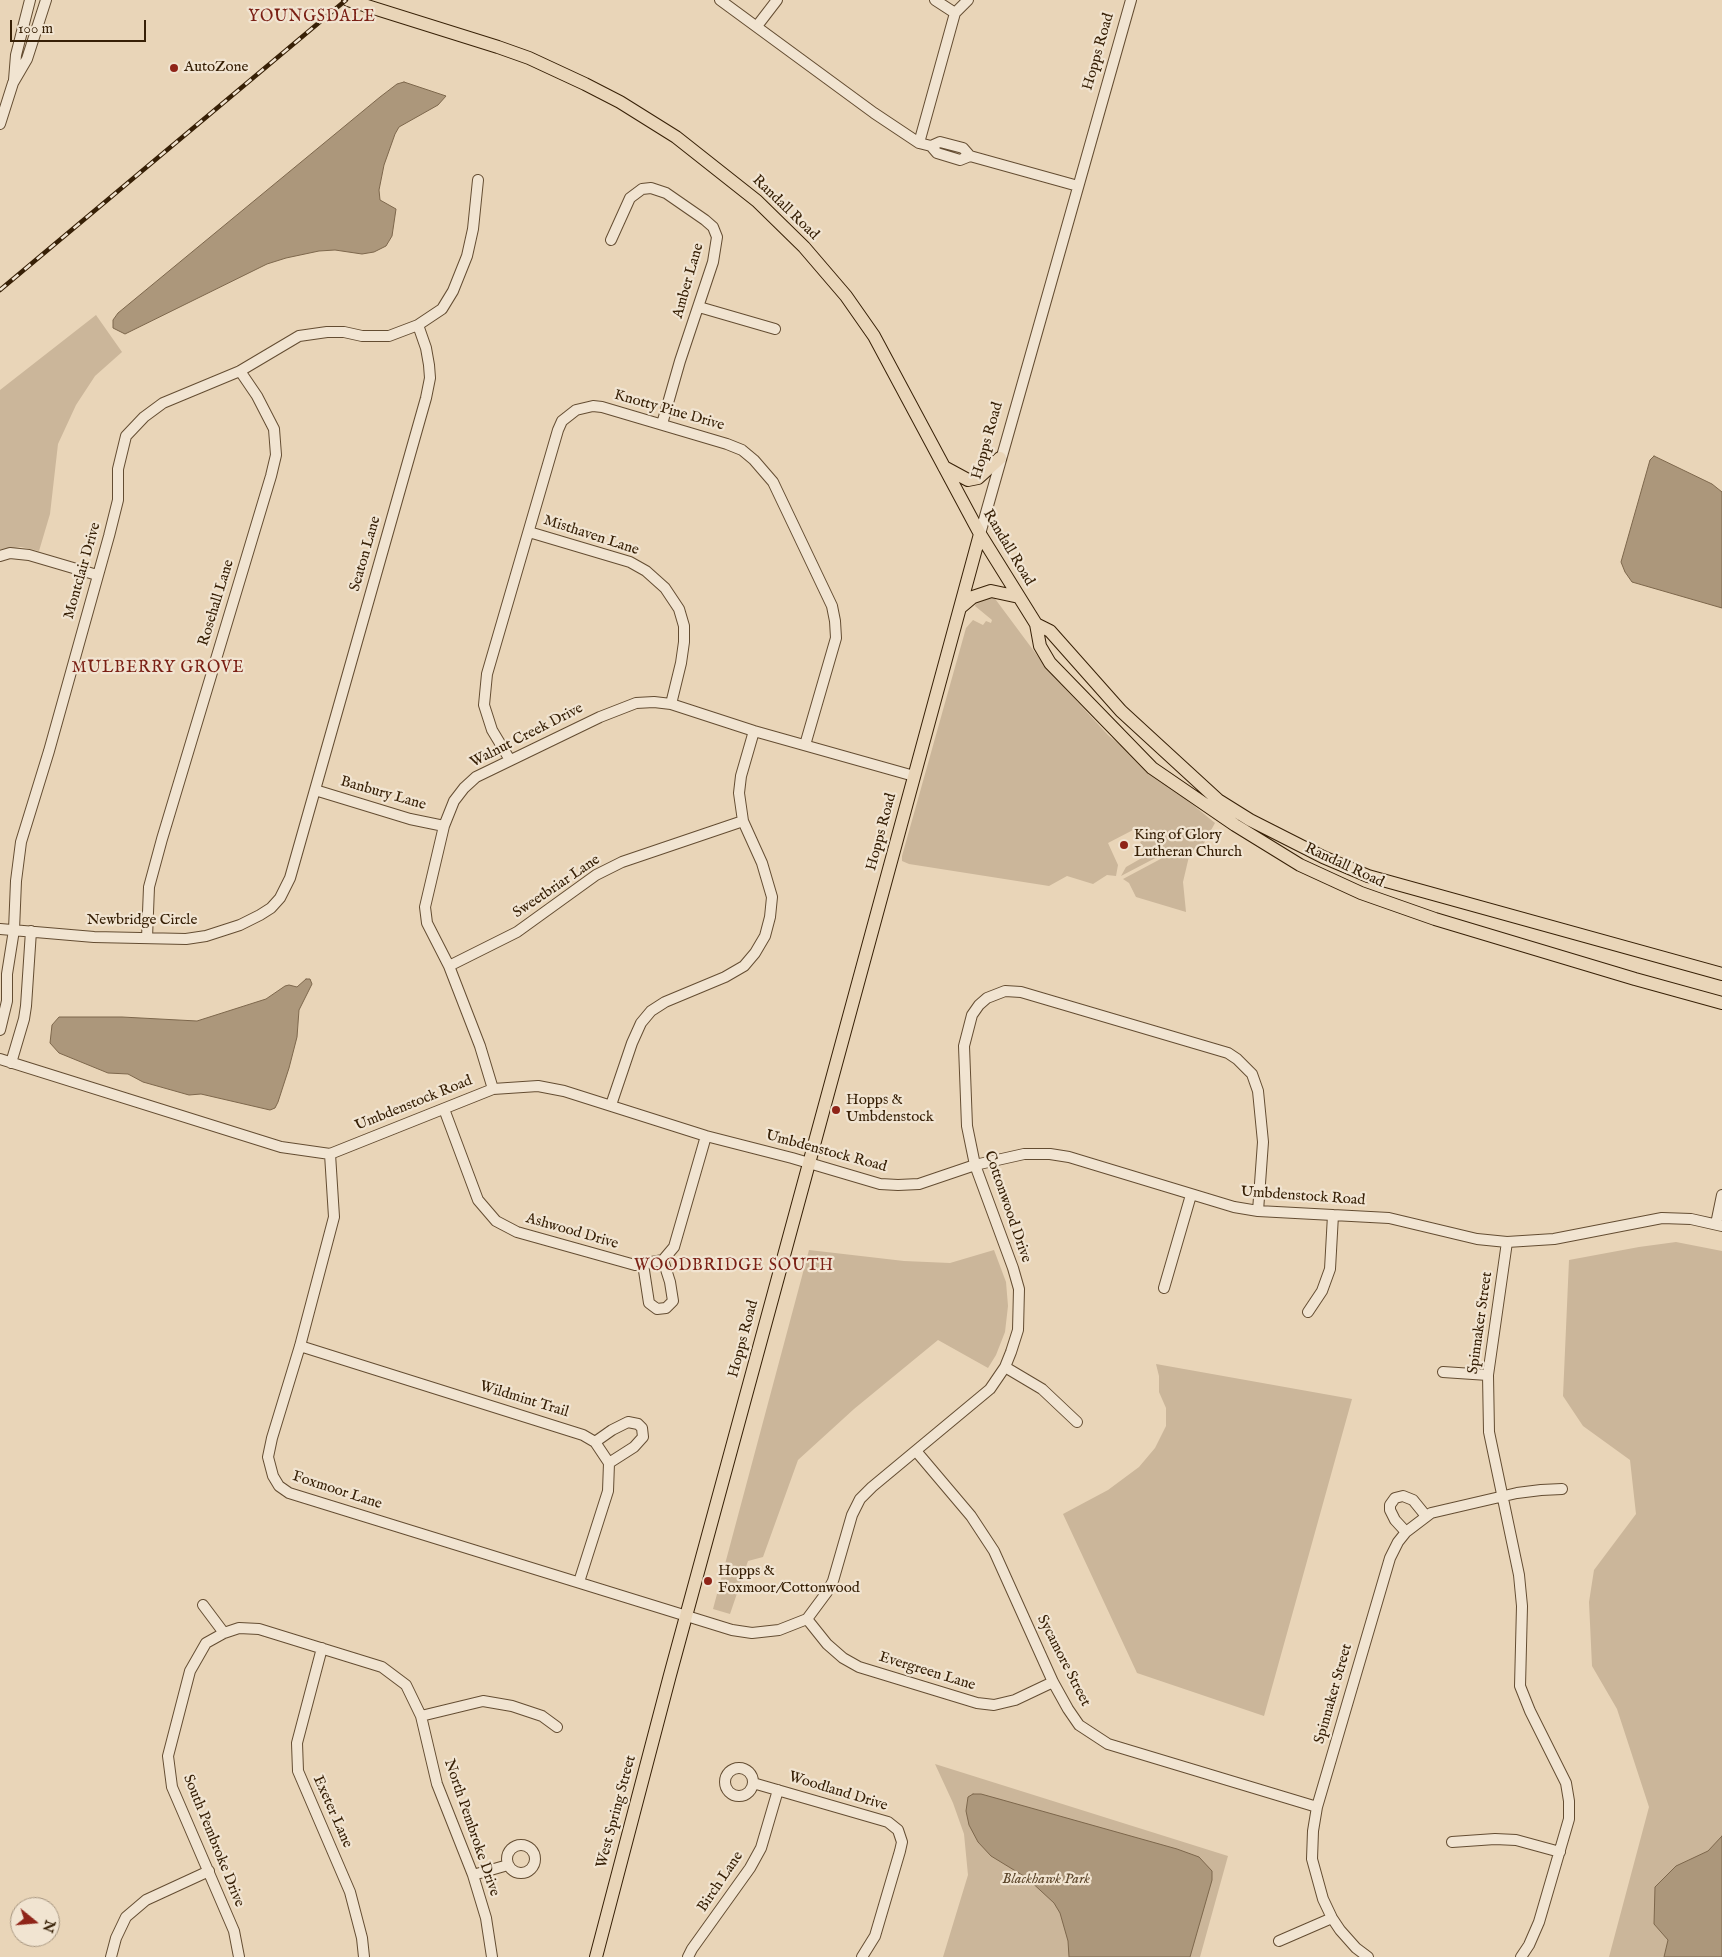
<!DOCTYPE html>
<style>
body{margin:0}
#map{position:relative;width:1722px;height:1957px;overflow:hidden;background:#e9d5b8;font-family:"IM FELL English",serif}
canvas{display:block}
.north{position:absolute;left:10px;top:1897px;width:50px;height:50px;box-sizing:border-box;background:#f1e4d1;border:1px solid #a79680;border-radius:50%;rotate:107deg;font-size:14px;font-weight:700;line-height:20px;text-align:center;color:#372006}
.north::after{content:'';display:block;margin:auto;width:18px;height:22px;background:#8f2418;clip-path:polygon(50% 0,100% 100%,50% 72%,0 100%)}
.scale{position:absolute;left:10px;top:20px;width:136px;height:22px;box-sizing:border-box;border:2px solid #372006;border-top:0;padding-left:6px;font-size:15px;line-height:18px;white-space:nowrap;color:#372006;-webkit-text-stroke:4px #f1e4d1;paint-order:stroke}
</style>
<div id="map">
<canvas width="1722" height="1957"></canvas>
<div class="north">N</div>
<div class="scale">100 m</div>
</div>
<script>
const context = document.querySelector('canvas').getContext('2d');
context.lineJoin = 'round';
function fill(path, color) {
  context.fillStyle = color;
  context.fill(path, 'evenodd');
}
function toPath(rows) {
  const path = new Path2D();
  for (const r of rows) {
    if (r.length === 3) {
      path.moveTo(r[0] + r[2], r[1]);
      path.arc(r[0], r[1], r[2], 0, 2 * Math.PI);
      continue;
    }
    path.moveTo(r[0], r[1]);
    for (let i = 2; i < r.length; i += 2) path.lineTo(r[i], r[i + 1]);
  }
  return path;
}
function stroke(path, color, width, dash) {
  context.strokeStyle = color;
  context.lineWidth = width;
  context.lineCap = dash ? 'butt' : 'round';
  context.setLineDash(dash || []);
  context.stroke(path);
}
function write(font, color, halo, rows, align = 'center') {
  context.font = font + ' "IM FELL English",serif';
  context.lineWidth = 4.5;
  context.setLineDash([]);
  context.textBaseline = 'middle';
  context.strokeStyle = halo;
  context.fillStyle = color;
  for (const [text, x, y, turn = 0] of rows) {
    context.save();
    context.translate(x, y);
    context.rotate((+turn || 0) * Math.PI / 180);
    context.textAlign = isNaN(turn) ? turn : align;
    if (halo) context.strokeText(text, 0, 0);
    context.fillText(text, 0, 0);
    context.restore();
  }
}
fill(toPath([
 [96,315,122,352,95,376,76,405,58,444,50,514,39,551,21,547,0,550,0,390],
 [993,596,1048,670,1108,735,1215,823,1203,845,1190,852,1183,882,1186,912,1136,897,1129,883,1123,879,1168,855,1154,829,1137,838,1133,830,1108,843,1118,865,1116,876,1107,875,1093,884,1067,876,1049,886,909,864,902,861,902,856,966,628,973,620,983,625,986,621,991,623,992,620,975,606,977,598],
 [1153,835,1163,854,1121,876,1126,867,1147,855,1140,842],
 [1676,1242,1722,1251,1722,1957,1609,1957,1649,1807,1617,1709,1592,1666,1589,1602,1594,1570,1636,1514,1630,1460,1583,1426,1563,1396,1569,1260,1639,1247],
 [809,1250,904,1261,950,1263,994,1250,1006,1282,1008,1306,1005,1332,996,1355,988,1368,938,1340,854,1409,798,1460,763,1557,748,1561,730,1614,713,1609],
 [1156,1364,1352,1399,1264,1716,1137,1673,1063,1514,1108,1490,1139,1467,1155,1448,1166,1426,1166,1408,1159,1392,1159,1376],
 [935,1764,1228,1856,1200,1957,943,1957,968,1875,964,1834,953,1803]
]), '#cbb69a');
const water = toPath([
 [404,82,446,96,438,105,399,127,395,134,384,165,379,190,380,200,396,209,392,236,386,246,374,252,362,254,335,250,319,251,286,258,267,264,125,334,113,328,113,320,118,313,380,97,397,84,404,82],
 [1654,456,1712,484,1722,492,1722,608,1632,582,1625,572,1621,562,1650,460,1654,456],
 [306,979,310,979,312,984,299,1010,297,1037,289,1068,278,1102,275,1108,270,1110,201,1094,189,1095,143,1082,128,1074,108,1073,59,1053,50,1043,52,1025,59,1017,122,1017,197,1021,266,999,285,986,289,985,297,987,306,979],
 [973,1794,981,1794,999,1799,1177,1849,1199,1857,1212,1871,1212,1880,1190,1957,1069,1957,1068,1941,1060,1913,1054,1903,1027,1878,991,1856,978,1842,969,1825,966,1811,968,1797,973,1794],
 [1722,1836,1722,1957,1664,1957,1668,1940,1654,1924,1655,1887,1676,1866,1708,1851,1722,1836]
]);
fill(water, '#ac977b');
stroke(water, '#7d674c', 1);
const minor = toPath([
 [720,0,874,113,919,143,931,146,937,153,960,160,970,156],
 [955,13,968,0],
 [757,26,777,0],
 [14,80,16,55,30,0],
 [0,124,13,83,27,59,46,0],
 [919,143,955,13,935,0],
 [931,146,940,142,963,148,970,156,1078,186],
 [611,240,630,198,642,189,651,188,666,193,705,220,713,227,717,237,713,262,680,361,662,424],
 [699,307,775,329],
 [529,532,630,562,646,571,665,588,679,609,684,626,684,642,681,663,671,704],
 [980,534,1131,0],
 [0,556,10,553,29,555,97,575],
 [510,760,492,730,484,705,487,674,558,430,562,421,576,410,593,406,602,407,727,444,742,450,754,460,773,482,832,606,835,621,836,638,805,745],
 [315,790,410,819,444,826],
 [0,929,94,937,186,939,206,936,240,925,260,915,271,908,280,898,290,878,426,398,430,378,429,365,426,348,418,325],
 [147,938,149,887,162,839,271,476,276,455,274,429,257,396,240,371],
 [449,966,517,932,596,875,622,862,743,821],
 [0,1030,7,1001,7,974,14,930,16,881,21,842,49,751,109,536,118,500,118,469,126,436,144,417,163,403,240,371,299,336,327,332,344,332,362,336,389,336,418,325,442,309,453,291,467,256,473,229,478,180],
 [0,1059,281,1147,330,1154,493,1089,538,1086,564,1091,706,1136,792,1158,880,1184,898,1185,919,1184,975,1165,1024,1154,1050,1154,1069,1157,1234,1207,1258,1211,1389,1218,1477,1239,1507,1242,1554,1239,1662,1218,1691,1219,1722,1226],
 [11,1063,24,1019,26,1006,31,931],
 [493,1089,480,1046,449,966,427,923,425,907,444,826,454,801,464,788,476,777,600,717,636,703,654,702,671,704,754,731,914,776],
 [611,1105,632,1043,641,1023,651,1011,665,1002,725,977,744,966,755,953,765,936,770,917,772,897,762,863,743,821,739,793,741,776,754,731],
 [444,1109,478,1200,496,1221,517,1232,635,1265,663,1260,674,1247,706,1136],
 [330,1154,334,1217,300,1346,272,1438,268,1457,273,1476,279,1486,289,1493,732,1630,752,1633,779,1630,807,1619,827,1592,833,1581,852,1515,860,1499,872,1487,990,1389,1005,1367,1011,1352,1018,1330,1019,1289,1013,1268,975,1165,967,1126,964,1046,972,1015,979,1005,987,998,1005,991,1021,992,1228,1053,1237,1059,1252,1074,1258,1091,1263,1142,1258,1211],
 [1716,1224,1722,1195],
 [1507,1242,1488,1375,1489,1432,1519,1575,1522,1606,1520,1686,1530,1711,1566,1783,1569,1801,1569,1819,1539,1922,1529,1945,1521,1957],
 [643,1264,649,1303,657,1309,666,1308,673,1301,670,1282,663,1260],
 [1164,1288,1191,1195],
 [1308,1312,1322,1291,1330,1269,1333,1215],
 [300,1346,583,1435,595,1442,609,1463,608,1491,579,1582],
 [1005,1367,1042,1389,1077,1422],
 [1443,1372,1488,1375],
 [595,1442,612,1430,628,1422,638,1424,642,1428,643,1437,634,1447,609,1463],
 [916,1451,971,1516,994,1551,1053,1682,1068,1709,1079,1725,1108,1744,1317,1807],
 [1406,1532,1395,1520,1390,1510,1390,1505,1395,1498,1403,1496,1413,1500,1426,1516],
 [203,1605,224,1633],
 [807,1619,827,1644,843,1658,859,1667,977,1703,994,1705,1015,1700,1053,1682],
 [322,1648,297,1743,298,1771,350,1892,362,1938,364,1957],
 [421,1716,483,1701,512,1706,542,1716,557,1727],
 [739,1782,14],
 [753,1783,888,1822,898,1830,902,1842,900,1851,875,1936,862,1957],
 [1452,1842,1495,1839,1516,1840,1560,1852],
 [521,1859,14],
 [473,1875,508,1865],
 [1279,1941,1332,1918],
 [111,1957,116,1938,126,1917,146,1900,209,1871],
 [239,1957,234,1931,172,1787,168,1756,190,1671,206,1643,224,1633,239,1628,259,1629,382,1667,406,1685,421,1716,437,1784,473,1875,486,1918,492,1957],
 [688,1957,692,1949,750,1868,761,1848,778,1790],
 [1368,1957,1356,1948,1340,1930,1332,1918,1323,1899,1312,1859,1313,1831,1317,1807,1390,1558,1398,1542,1406,1532,1431,1513,1517,1493,1541,1490,1562,1489]
]);
const major = toPath([
 [348,0,498,47,529,58,585,84,620,102,676,137,757,201,804,247,846,296,874,336,980,534,1036,624,1040,646,1050,663,1152,768,1235,825,1300,865,1361,893,1435,919,1635,979,1722,1003],
 [944,467,968,480,978,478,1000,458],
 [960,608,973,597,991,591,1019,597],
 [1036,624,1050,631,1121,711,1218,800,1250,820,1323,857,1368,876,1722,974],
 [596,1957,670,1675,980,534]
]);
stroke(minor, '#644d32', 12);
stroke(major, '#372006', 14);
stroke(minor, '#f1e4d1', 10);
stroke(major, '#e9d5b8', 12);
const rail = toPath([
 [0,290,346,0]
]);
stroke(rail, '#372006', 4.5);
stroke(rail, '#f1e4d1', 2.5, [8]);
for (const [x, y, r, color] of [
 [174,68,5,"#8f2418"],
 [1124,845,5,"#8f2418"],
 [836,1110,5,"#8f2418"],
 [708,1581,5,"#8f2418"]
]) {
  const dot = new Path2D();
  dot.arc(x, y, r, 0, 2 * Math.PI);
  context.fillStyle = color;
  context.fill(dot);
  stroke(dot, '#f1e4d1', 2);
}
write('15px', '#372006', '#f1e4d1', [
 ["Hopps Road",1099,52,-74],
 ["Randall Road",785,208,44],
 ["Amber Lane",689,281,-74],
 ["Knotty Pine Drive",669,411,16],
 ["Hopps Road",988,441,-74],
 ["Misthaven Lane",591,536,18],
 ["Randall Road",1008,548,59],
 ["Seaton Lane",366,554,-74],
 ["Montclair Drive",83,571,-74],
 ["Rosehall Lane",217,603,-73],
 ["Walnut Creek Drive",527,736,-27],
 ["Banbury Lane",383,794,16],
 ["Hopps Road",882,832,-75],
 ["Randall Road",1344,866,25],
 ["Sweetbriar Lane",557,887,-34],
 ["Newbridge Circle",142,921],
 ["Umbdenstock Road",414,1104,-22],
 ["Umbdenstock Road",826,1152,15],
 ["Umbdenstock Road",1303,1197,4],
 ["Cottonwood Drive",1007,1207,71],
 ["Ashwood Drive",572,1232,16],
 ["Spinnaker Street",1481,1323,-82],
 ["Hopps Road",744,1339,-75],
 ["Wildmint Trail",524,1400,17],
 ["Foxmoor Lane",337,1491,18],
 ["Sycamore Street",1063,1661,63],
 ["Evergreen Lane",927,1672,17],
 ["Spinnaker Street",1334,1694,-74],
 ["Woodland Drive",838,1792,17],
 ["Exeter Lane",332,1812,66],
 ["West Spring Street",617,1812,-75],
 ["North Pembroke Drive",471,1828,71],
 ["South Pembroke Drive",213,1841,68],
 ["Birch Lane",721,1882,-56]
]);
write('15px', '#372006', '#f1e4d1', [
 ["AutoZone",184,68],
 ["King of Glory",1134,836],
 ["Lutheran Church",1134,853],
 ["Hopps &",846,1101],
 ["Umbdenstock",846,1118],
 ["Hopps &",718,1572],
 ["Foxmoor/Cottonwood",718,1589]
], 'left');
write('italic 15px', '#5c462b', '#f1e4d1', [
 ["Blackhawk Park",1046,1880]
]);
context.letterSpacing = '1px';
write('16px', '#7a1f14', '#f1e4d1', [
 ["YOUNGSDALE",312,18],
 ["MULBERRY GROVE",158,669],
 ["WOODBRIDGE SOUTH",734,1267]
]);
context.letterSpacing = '0px';
</script>
